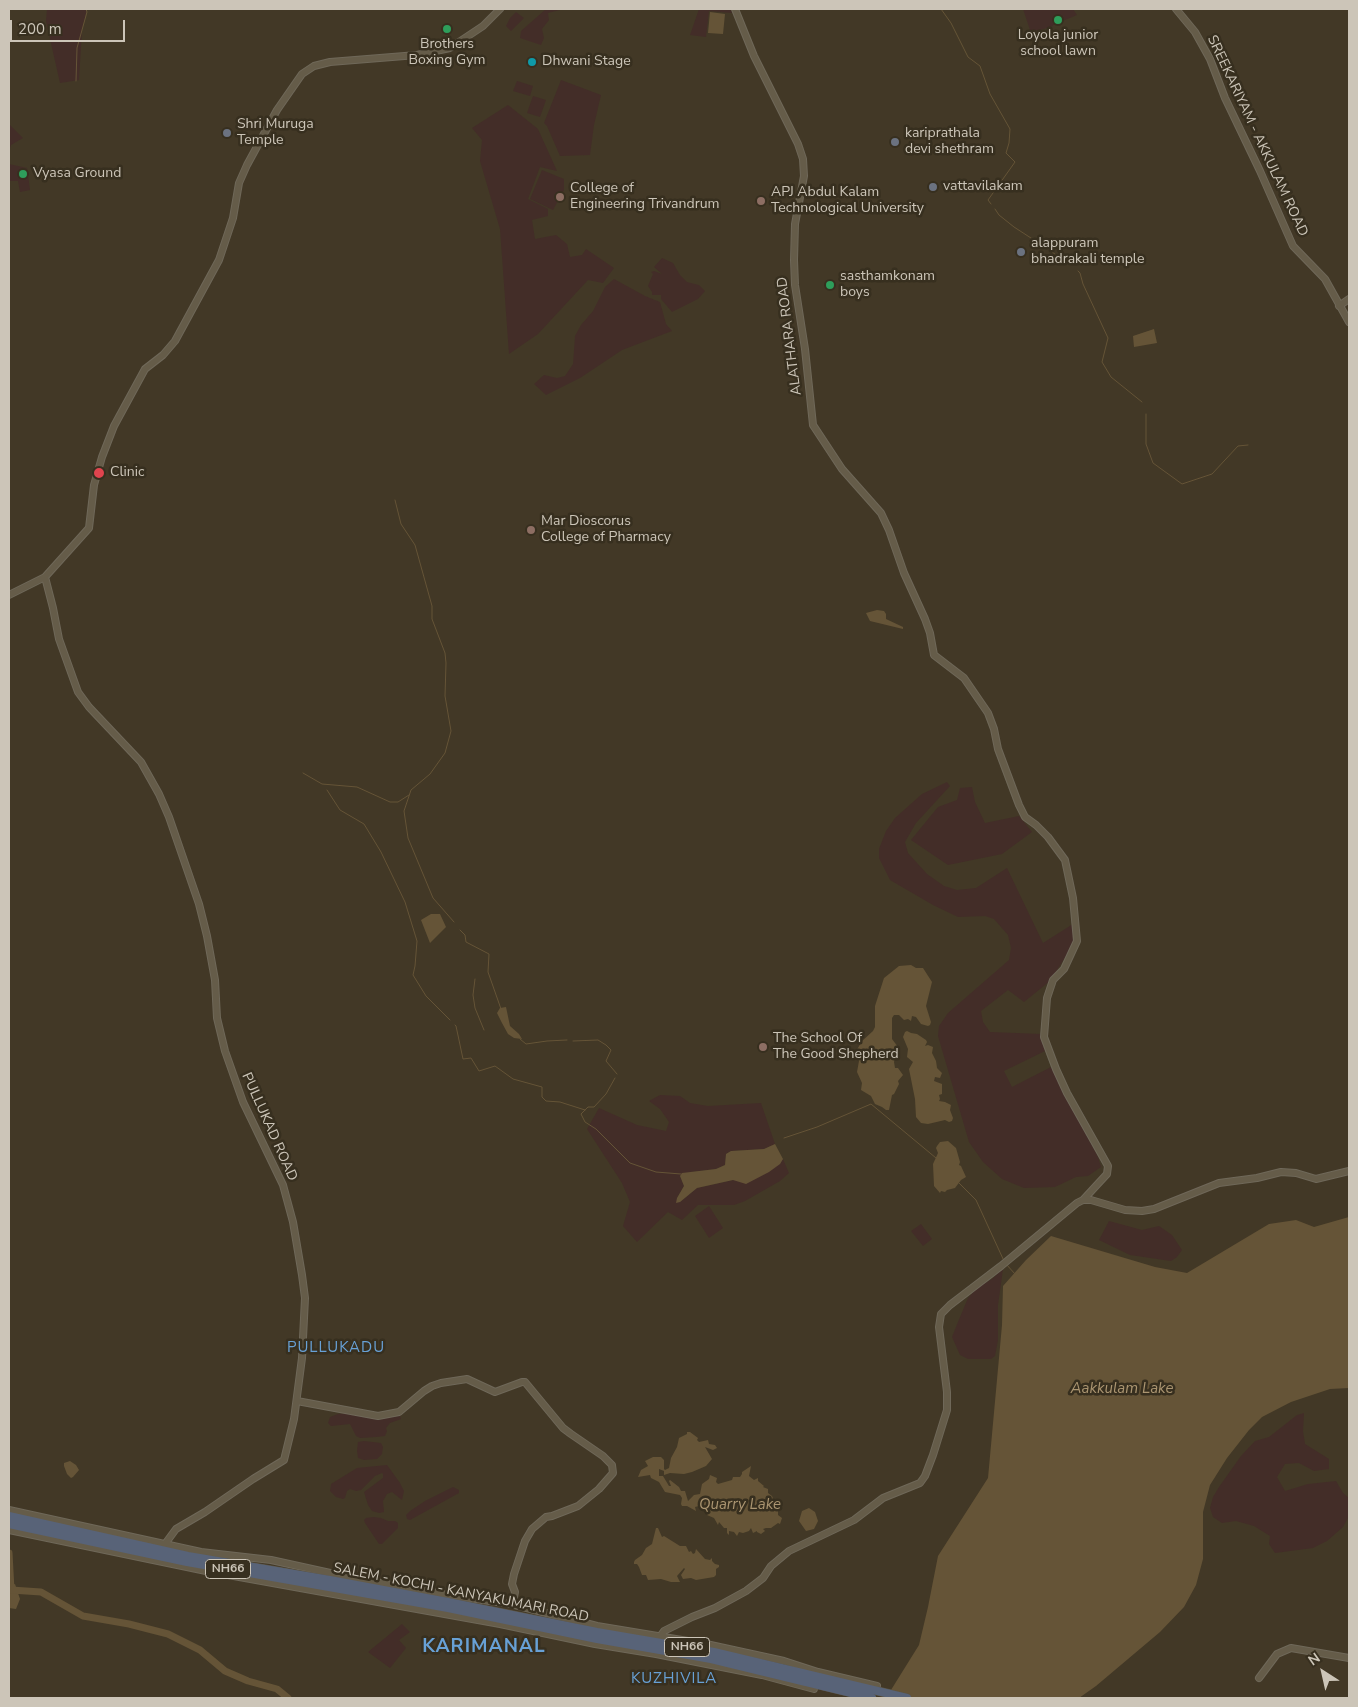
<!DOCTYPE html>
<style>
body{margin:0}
#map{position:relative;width:1358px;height:1707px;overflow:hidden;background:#423826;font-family:"Nunito Sans",sans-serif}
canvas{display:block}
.frame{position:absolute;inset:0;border:10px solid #ccc5b8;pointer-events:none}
.north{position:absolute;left:1298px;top:1647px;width:50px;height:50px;-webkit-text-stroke:4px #372f1f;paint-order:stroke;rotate:325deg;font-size:14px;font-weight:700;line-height:20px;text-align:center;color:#ccc5b8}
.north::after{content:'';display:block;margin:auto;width:18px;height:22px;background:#ccc5b8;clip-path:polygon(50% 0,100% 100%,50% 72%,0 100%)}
.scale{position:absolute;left:10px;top:20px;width:115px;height:22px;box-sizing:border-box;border:2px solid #ccc5b8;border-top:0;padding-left:6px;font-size:15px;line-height:18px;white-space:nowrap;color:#ccc5b8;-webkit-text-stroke:4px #372f1f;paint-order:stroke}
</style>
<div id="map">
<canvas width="1358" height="1707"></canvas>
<div class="frame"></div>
<div class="north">N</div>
<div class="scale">200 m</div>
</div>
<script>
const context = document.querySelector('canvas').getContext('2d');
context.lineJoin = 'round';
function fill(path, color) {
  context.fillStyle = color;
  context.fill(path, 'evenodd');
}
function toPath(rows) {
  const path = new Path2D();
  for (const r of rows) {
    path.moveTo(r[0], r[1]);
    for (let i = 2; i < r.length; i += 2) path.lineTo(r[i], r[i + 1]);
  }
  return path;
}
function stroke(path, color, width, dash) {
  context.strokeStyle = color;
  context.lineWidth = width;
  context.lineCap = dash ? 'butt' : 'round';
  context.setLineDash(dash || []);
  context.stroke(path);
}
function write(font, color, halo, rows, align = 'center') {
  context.font = font + ' "Nunito Sans",sans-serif';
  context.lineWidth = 5;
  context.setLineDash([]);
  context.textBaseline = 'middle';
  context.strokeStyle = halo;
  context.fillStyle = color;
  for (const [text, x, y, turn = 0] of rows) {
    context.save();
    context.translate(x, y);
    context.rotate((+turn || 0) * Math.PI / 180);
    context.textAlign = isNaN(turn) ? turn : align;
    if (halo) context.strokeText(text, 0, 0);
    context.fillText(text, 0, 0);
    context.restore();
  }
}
fill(toPath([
 [47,9,87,9,82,30,79,80,60,83,46,21],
 [546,9,560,10,548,13,549,20,542,29,544,38,541,45,520,38,521,31],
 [699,9,730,9,732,13,709,11,706,37,690,35],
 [1023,9,1073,9,1077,15,1053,25,1053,26,1031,33],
 [516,12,524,18,511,31,506,26,510,18],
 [561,80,601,95,594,125,590,155,560,156,547,126,544,123],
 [517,81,533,86,530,96,513,91],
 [533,96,546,100,540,117,527,113],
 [508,105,538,129,557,171,540,167,528,199,548,209,548,216,532,220,535,239,556,235,567,244,570,257,582,255,586,249,614,268,603,283,588,280,538,334,509,354,500,229,480,161,482,140,472,128],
 [9,124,23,138,11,145,9,152],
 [9,164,27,168,30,190,20,192,18,181,10,181],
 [542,170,564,179,564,190,553,210,530,199],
 [662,258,673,263,680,275,687,282,699,285,705,291,698,299,672,312,661,299,661,295,652,295,652,292,648,286,653,274,651,272,654,271,662,274,654,267],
 [614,279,645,296,660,302,666,324,672,331,622,350,580,378,546,395,534,384,544,375,557,378,565,376,573,364,575,336,581,325,593,311,605,287],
 [947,782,950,786,916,823,905,842,908,853,927,874,944,886,957,890,976,888,1007,868,1043,943,1073,924,1075,933,1073,945,1050,981,1024,1002,1008,990,981,1011,983,1022,990,1032,1041,1034,1045,1051,1004,1071,1012,1087,1051,1067,1098,1157,1101,1167,1088,1176,1076,1177,1055,1187,1024,1188,1002,1179,983,1162,969,1142,938,1036,939,1026,948,1013,1009,960,1011,948,1008,935,994,919,985,916,958,917,933,905,890,880,879,858,879,849,886,831,895,818,922,794],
 [972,787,975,802,985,823,1019,816,1032,832,1002,854,948,865,911,840,938,807,957,800,960,788],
 [660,1095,680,1096,690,1103,708,1106,761,1103,775,1144,764,1149,731,1151,726,1154,725,1165,716,1169,691,1172,680,1176,684,1186,677,1198,680,1202,697,1188,733,1180,780,1164,783,1159,789,1173,780,1181,745,1201,734,1205,698,1205,682,1220,668,1212,637,1242,623,1226,630,1202,622,1183,587,1129,599,1108,637,1125,666,1131,669,1122,660,1109,649,1101],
 [709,1206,723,1228,709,1238,695,1216],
 [1109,1221,1142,1230,1159,1226,1172,1235,1182,1250,1177,1257,1171,1261,1130,1255,1099,1240],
 [921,1224,932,1239,923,1246,911,1231],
 [1003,1269,998,1305,998,1340,995,1356,991,1359,968,1359,960,1355,952,1337,958,1322,968,1298,977,1288,992,1279],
 [351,1413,376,1419,400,1416,401,1419,390,1423,386,1428,387,1431,385,1436,376,1437,360,1438,356,1436,350,1424,331,1426,328,1423,330,1417,338,1414],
 [1304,1413,1303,1431,1305,1444,1329,1459,1329,1469,1314,1471,1299,1463,1285,1464,1277,1477,1285,1491,1308,1484,1336,1481,1343,1493,1349,1498,1349,1516,1343,1527,1327,1541,1313,1548,1275,1553,1269,1544,1270,1536,1254,1526,1236,1521,1222,1523,1213,1517,1210,1508,1213,1497,1219,1487,1241,1456,1255,1441,1269,1437,1297,1415],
 [364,1441,381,1443,383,1447,382,1454,377,1459,364,1460,358,1458,357,1451,358,1442],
 [387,1465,400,1483,404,1491,402,1500,392,1492,387,1494,383,1501,384,1512,379,1513,372,1511,368,1505,364,1492,383,1478,383,1474,382,1473,375,1476,361,1490,356,1491,350,1489,347,1491,345,1498,343,1499,336,1497,330,1491,331,1484,357,1468],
 [453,1487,459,1490,459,1493,410,1520,407,1519,406,1515,410,1511,425,1501],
 [374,1517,381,1518,388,1521,395,1521,398,1523,398,1528,382,1544,379,1544,365,1523,364,1520,366,1518],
 [402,1624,410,1632,399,1640,406,1648,390,1668,368,1652]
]), '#432d28');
fill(toPath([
 [710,12,725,14,723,34,708,33],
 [1154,329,1157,343,1134,347,1133,336],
 [877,610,884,611,886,614,886,619,903,627,903,629,870,621,866,613],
 [431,914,440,914,446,927,430,943,421,920],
 [911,965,916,968,923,968,932,982,926,1006,931,1022,930,1025,928,1026,921,1024,916,1017,912,1016,911,1021,908,1019,904,1020,899,1015,894,1015,892,1018,892,1039,898,1047,894,1062,895,1068,898,1068,903,1075,898,1081,899,1084,894,1094,892,1095,889,1110,886,1110,882,1107,875,1104,871,1096,861,1090,862,1083,857,1072,859,1061,855,1053,862,1041,873,1031,875,1027,875,1006,884,978,899,966],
 [506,1007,510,1026,519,1034,522,1039,514,1038,508,1034,502,1023,497,1013,500,1008],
 [907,1031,911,1033,917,1034,926,1040,927,1042,925,1046,928,1045,933,1047,932,1053,936,1061,937,1068,942,1073,940,1078,935,1077,934,1081,942,1084,942,1094,939,1095,940,1099,939,1101,945,1102,951,1105,950,1110,953,1118,952,1121,949,1122,945,1120,928,1124,921,1123,916,1117,915,1099,909,1069,913,1062,907,1057,908,1049,903,1037,905,1032],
 [948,1141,956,1148,960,1162,959,1165,961,1166,966,1177,961,1180,955,1188,947,1190,945,1192,941,1191,940,1193,934,1186,933,1164,938,1153,936,1148,937,1146,940,1142],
 [775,1144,783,1159,780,1164,769,1172,746,1184,733,1180,697,1188,680,1202,676,1203,677,1198,684,1186,680,1176,682,1173,716,1169,725,1165,726,1154,731,1151,764,1149],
 [1349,1217,1349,1388,1330,1389,1291,1402,1262,1417,1249,1430,1227,1458,1210,1485,1203,1512,1203,1559,1196,1585,1184,1607,1160,1632,1096,1686,1079,1698,886,1698,919,1645,928,1607,938,1556,988,1478,1002,1325,1003,1286,1026,1260,1051,1236,1155,1267,1187,1273,1269,1224,1296,1220,1314,1227],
 [687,1432,690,1432,698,1438,697,1440,699,1442,708,1440,709,1444,715,1445,717,1448,713,1450,705,1447,712,1459,706,1466,692,1472,684,1474,670,1473,664,1475,664,1471,659,1469,659,1476,663,1476,669,1486,671,1486,669,1481,670,1480,679,1487,681,1491,685,1491,688,1501,694,1495,700,1494,702,1484,709,1479,710,1475,717,1478,716,1482,718,1484,732,1480,733,1477,740,1477,742,1474,742,1472,751,1466,749,1476,754,1480,758,1478,758,1481,764,1486,763,1487,768,1489,768,1493,772,1496,775,1503,780,1505,778,1509,778,1515,782,1518,780,1524,778,1523,771,1528,766,1528,763,1529,765,1531,761,1534,757,1532,757,1531,753,1533,751,1528,749,1531,743,1533,739,1532,737,1536,734,1532,729,1531,729,1535,727,1533,727,1528,724,1528,719,1522,718,1525,714,1518,707,1515,704,1507,699,1508,699,1506,695,1507,696,1511,687,1506,682,1506,681,1504,682,1498,680,1495,665,1492,659,1482,651,1478,650,1475,638,1477,641,1470,648,1466,645,1461,653,1457,661,1457,664,1460,664,1469,665,1470,669,1468,671,1458,677,1447,679,1438,687,1434],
 [70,1461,76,1465,79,1470,73,1477,71,1478,67,1474,64,1466,64,1463],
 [809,1508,815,1512,818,1521,814,1529,806,1531,799,1521,802,1511],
 [656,1528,658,1528,662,1537,664,1536,680,1546,686,1546,689,1552,691,1551,693,1554,695,1553,696,1549,705,1559,710,1560,712,1558,712,1561,715,1564,719,1565,719,1567,716,1569,716,1575,714,1577,696,1580,691,1578,683,1579,681,1575,685,1569,684,1568,677,1576,680,1582,671,1582,661,1579,648,1580,646,1575,642,1575,639,1567,637,1564,634,1564,634,1562,635,1560,642,1555,646,1548,652,1544],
 [15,1584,20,1599,16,1609,9,1608,9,1586]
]), '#655437');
stroke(toPath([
 [941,9,951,23,968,57,980,66,990,94,1010,129,1009,143,1006,153,1015,162,988,200,991,204],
 [76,81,77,48,87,12,86,9],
 [995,209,999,215,1014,227,1034,240],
 [1044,246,1067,263],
 [1078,271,1080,273,1083,284,1108,338,1102,362,1111,377,1142,402],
 [1146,414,1146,444,1153,463,1182,484,1212,474,1238,446,1248,445],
 [395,500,401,524,415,545,432,606,432,619,445,653,446,663,445,696,451,731,445,753,430,774,411,790,404,811,408,838,433,898,454,922],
 [303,773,322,784,357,787,390,802,398,802,409,795],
 [327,790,340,810,364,824,381,852,405,902,417,941,415,966,413,975,426,996,450,1020],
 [460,930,465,935,466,942,489,954,488,972,501,1009],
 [475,979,473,995,475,1008,484,1030],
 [455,1025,456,1026,463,1059,471,1058,479,1071,495,1066,513,1079,542,1087,542,1097,546,1101,560,1102,585,1110],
 [520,1039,526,1044,547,1041,567,1040],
 [573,1041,598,1040,606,1045,611,1050,606,1061,617,1074],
 [615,1078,606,1094,594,1107,588,1107,581,1114,585,1122,596,1129,630,1163,656,1172,681,1174],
 [784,1138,817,1127,871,1104,936,1158],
 [959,1183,976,1200,1004,1261],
 [1006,1264,1015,1274]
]), '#655437', 1);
stroke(toPath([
 [9,1553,11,1590,41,1592,83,1616,129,1624,168,1634,200,1650,225,1671,248,1681,277,1689,288,1698]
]), '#655437', 7);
const secondary = toPath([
 [735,9,754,56,798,144,803,159,804,176,795,224,794,260,795,285,805,349,813,425,842,469,881,513,889,530,904,573,925,619,930,633,934,655,964,678,988,713,994,729,998,749,1019,805,1025,817,1036,825,1048,837,1065,860,1073,898,1077,941,1064,969,1053,980,1047,998,1044,1037,1056,1069,1067,1093,1108,1166,1107,1174,1083,1200],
 [1176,9,1195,32,1210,59,1225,98,1260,171,1293,246,1325,279,1349,322],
 [1339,306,1349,299],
 [45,577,53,608,59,639,78,692,89,707,141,762,159,794,169,817,199,904,207,936,215,980,217,1018,225,1051,243,1102,283,1185,293,1222,302,1275,305,1298,302,1358,294,1419,284,1460,253,1479,205,1512,176,1529,165,1544],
 [9,595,45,577,89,528,94,485,102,457,114,426,145,369,163,355,175,341,219,260,233,218,239,183,247,165,277,110,302,74,314,66,330,62,417,55,450,48,483,26,500,9],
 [297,1401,378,1416,399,1412,424,1391,432,1386,441,1383,467,1379,495,1392,522,1382,525,1382,563,1428,571,1434,603,1456,612,1465,613,1473,599,1489,578,1506,552,1516,546,1517,532,1529,525,1541,514,1574,512,1584,515,1592,514,1597,511,1604],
 [9,1510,201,1552,271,1560,353,1578,454,1596,511,1604,597,1626,706,1644,784,1661,818,1672,877,1686],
 [9,1530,206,1571,500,1624,595,1644,656,1654,654,1648,656,1642,664,1631,692,1617,715,1608,746,1591,763,1578,771,1566,789,1551,854,1520,883,1498,920,1483,925,1476,933,1455,947,1410,947,1392,939,1327,941,1314,950,1305,1001,1266,1077,1203,1083,1200,1091,1200,1125,1210,1142,1211,1154,1209,1219,1183,1257,1178,1281,1172,1296,1173,1316,1179,1349,1171],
 [656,1654,762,1675,814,1689],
 [1259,1678,1277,1654,1291,1648,1349,1658]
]);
const highway = toPath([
 [9,1516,188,1556,330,1580,448,1602,597,1632,714,1652,907,1698],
 [9,1524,187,1562,448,1608,597,1639,711,1659,872,1698]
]);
stroke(secondary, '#6f6859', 8);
stroke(highway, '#5c5545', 9);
stroke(secondary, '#655c49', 6);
stroke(highway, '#586378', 8);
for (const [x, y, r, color] of [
 [1058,20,5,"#2e9e5b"],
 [447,29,5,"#2e9e5b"],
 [532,62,5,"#0f9aa8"],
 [227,133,5,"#6b7280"],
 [895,142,5,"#6b7280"],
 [23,174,5,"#2e9e5b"],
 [933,187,5,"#6b7280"],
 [560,197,5,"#8d6e63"],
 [761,201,5,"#8d6e63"],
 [1021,252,5,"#6b7280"],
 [830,285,5,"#2e9e5b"],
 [99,473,6,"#e0444e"],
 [531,530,5,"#8d6e63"],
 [763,1047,5,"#8d6e63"]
]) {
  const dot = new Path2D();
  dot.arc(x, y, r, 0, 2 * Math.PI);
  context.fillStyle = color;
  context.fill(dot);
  stroke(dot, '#372f1f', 2);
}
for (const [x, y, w] of [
 [228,1569,45],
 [687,1647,45]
]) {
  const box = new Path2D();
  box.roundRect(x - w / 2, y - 9.5, w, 19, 4);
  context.fillStyle = '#372f1f';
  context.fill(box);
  stroke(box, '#ccc5b8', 1);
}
write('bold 12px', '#ccc5b8', null, [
 ["NH66",228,1569],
 ["NH66",687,1647]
]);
write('14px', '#ccc5b8', '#372f1f', [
 ["Loyola junior",1058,36,"center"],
 ["school lawn",1058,52,"center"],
 ["Brothers",447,45,"center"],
 ["Boxing Gym",447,61,"center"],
 ["Dhwani Stage",542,62],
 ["Shri Muruga",237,125],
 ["Temple",237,141],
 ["kariprathala",905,134],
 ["devi shethram",905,150],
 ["Vyasa Ground",33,174],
 ["vattavilakam",943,187],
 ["College of",570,189],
 ["Engineering Trivandrum",570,205],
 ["APJ Abdul Kalam",771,193],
 ["Technological University",771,209],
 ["alappuram",1031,244],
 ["bhadrakali temple",1031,260],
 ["sasthamkonam",840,277],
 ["boys",840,293],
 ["Clinic",110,473],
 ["Mar Dioscorus",541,522],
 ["College of Pharmacy",541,538],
 ["The School Of",773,1039],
 ["The Good Shepherd",773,1055]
], 'left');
write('14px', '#ccc5b8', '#372f1f', [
 ["SREEKARIYAM - AKKULAM ROAD",1257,136,65],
 ["ALATHARA ROAD",790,336,-97],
 ["PULLUKAD ROAD",269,1127,66],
 ["SALEM - KOCHI - KANYAKUMARI ROAD",461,1593,11]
]);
context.letterSpacing = '1px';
write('15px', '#68a1d6', '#372f1f', [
 ["PULLUKADU",336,1348],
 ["KUZHIVILA",674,1679]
]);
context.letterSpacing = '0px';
write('italic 15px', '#ab9571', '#372f1f', [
 ["Aakkulam Lake",1122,1389],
 ["Quarry Lake",740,1505]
]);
context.letterSpacing = '1px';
write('bold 19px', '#68a1d6', '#372f1f', [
 ["KARIMANAL",484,1647]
]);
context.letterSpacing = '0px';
</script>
